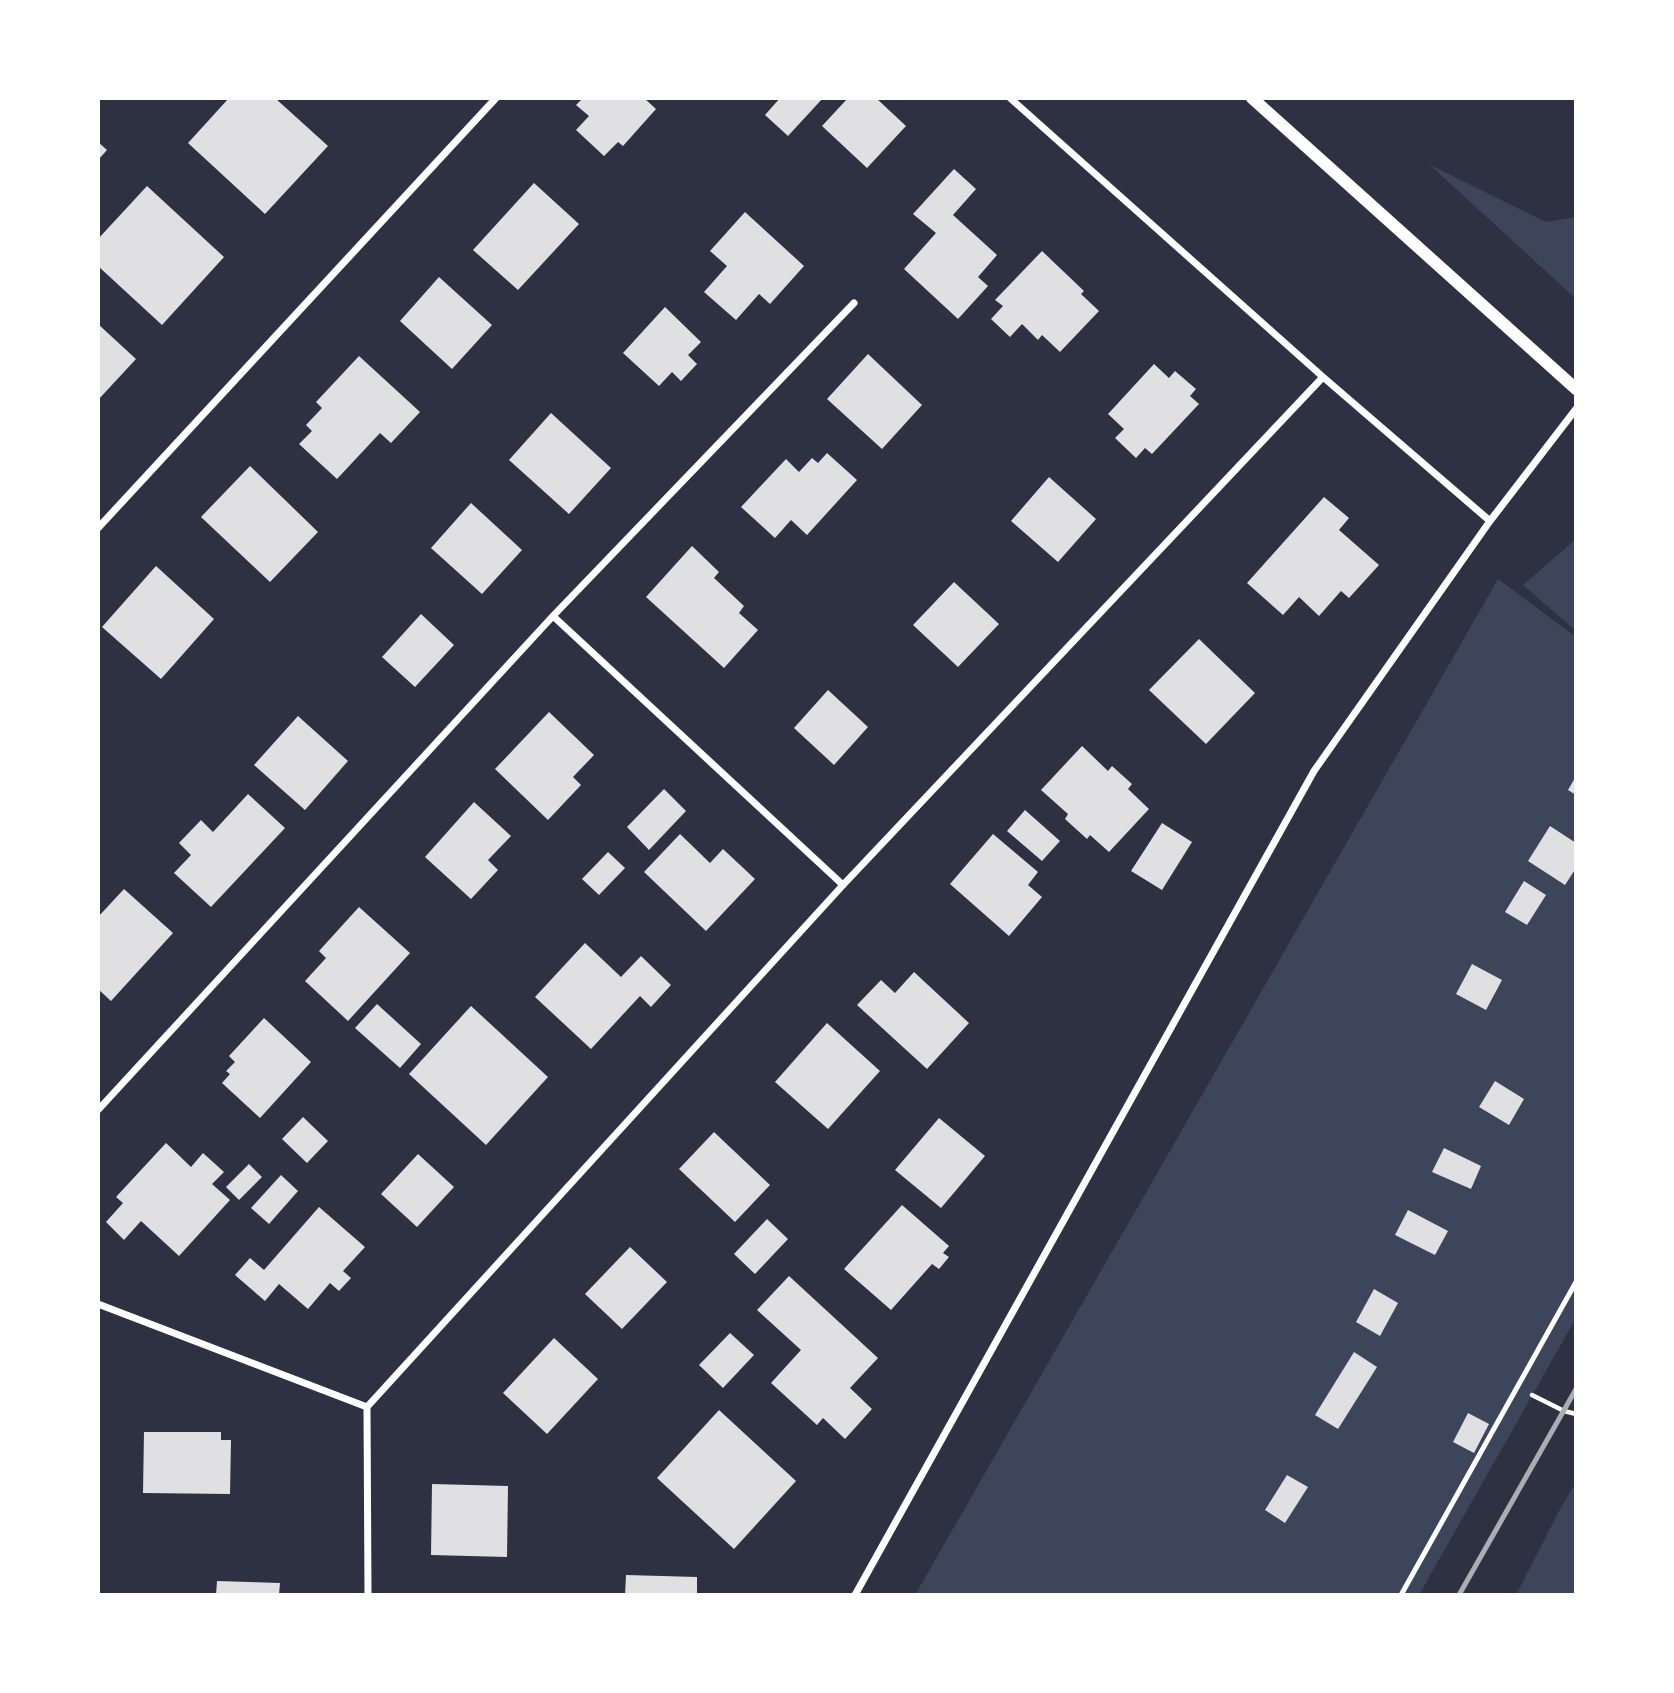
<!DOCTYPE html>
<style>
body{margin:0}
#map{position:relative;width:1674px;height:1693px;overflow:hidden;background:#2d3142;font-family:Commissioner,sans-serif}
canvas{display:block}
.frame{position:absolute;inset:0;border:100px solid #fff;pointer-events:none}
</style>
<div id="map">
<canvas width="1674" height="1693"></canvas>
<div class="frame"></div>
</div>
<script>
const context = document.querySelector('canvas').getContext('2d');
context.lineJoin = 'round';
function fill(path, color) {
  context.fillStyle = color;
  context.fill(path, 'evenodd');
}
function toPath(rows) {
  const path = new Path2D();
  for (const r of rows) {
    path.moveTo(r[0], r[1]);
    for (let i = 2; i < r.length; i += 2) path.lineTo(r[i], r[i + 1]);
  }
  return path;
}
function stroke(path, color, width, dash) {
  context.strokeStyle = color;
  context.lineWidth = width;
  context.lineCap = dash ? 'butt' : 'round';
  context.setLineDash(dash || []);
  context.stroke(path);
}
fill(toPath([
 [1430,165,1546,222,1576,217,1576,299],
 [1576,539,1576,631,1523,585],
 [1498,579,1576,637,1576,1318,1419,1595,915,1595],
 [1576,1482,1576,1595,1516,1595,1559,1511]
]), '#3c4559');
fill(toPath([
 [229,98,275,98,328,146,265,214,188,143],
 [583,98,644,98,656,109,623,146,618,142,604,156,576,130,589,116,576,105],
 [780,98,823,98,788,136,765,115],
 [848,98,876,98,906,126,867,168,822,126],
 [98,142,107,150,98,160],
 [954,169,976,189,953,215,997,255,978,277,988,286,958,319,904,269,936,233,913,214],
 [534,183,579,224,518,290,473,250],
 [147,186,224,257,162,325,98,266,98,239],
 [745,212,804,266,770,304,759,294,736,320,704,292,727,266,710,251],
 [1042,251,1084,291,1081,294,1099,311,1060,352,1042,335,1038,340,1022,324,1010,337,991,319,1003,306,995,300],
 [439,277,492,325,452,369,400,321],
 [665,307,701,342,688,355,697,364,681,381,672,372,659,386,623,353],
 [98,324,136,359,98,400],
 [868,354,922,405,882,449,827,399],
 [359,356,420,412,391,443,380,433,337,479,299,444,312,431,306,425,322,408,316,402],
 [1154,364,1169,378,1175,371,1196,389,1190,396,1199,404,1152,454,1145,448,1136,458,1115,438,1124,429,1108,414],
 [551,413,611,468,569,514,509,460],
 [827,453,857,480,807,535,791,520,775,538,741,507,786,459,799,472,812,458,818,463],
 [250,466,318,532,270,582,201,517],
 [1049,477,1096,519,1058,562,1011,521],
 [1324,497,1349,518,1339,530,1379,565,1349,598,1341,591,1319,616,1299,597,1283,615,1247,583],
 [471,503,522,550,482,594,431,548],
 [692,546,719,572,714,578,744,606,739,613,758,630,724,668,646,597],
 [156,566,214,619,161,679,102,627],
 [954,582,999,624,958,667,913,625],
 [421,614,454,645,415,687,382,657],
 [1199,639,1255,693,1206,744,1149,690],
 [828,690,868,727,834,765,794,728],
 [549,712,594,755,573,777,581,785,548,820,495,769],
 [298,716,348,761,305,810,254,765],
 [1082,746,1108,771,1112,766,1132,784,1128,789,1149,809,1109,852,1090,835,1087,839,1065,819,1068,814,1041,790],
 [1576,776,1576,795,1568,790],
 [664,789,686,811,649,850,627,827],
 [248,794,285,828,211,907,174,873,191,855,179,843,201,820,213,832],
 [474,802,511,836,488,860,498,870,471,899,425,857],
 [1025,810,1060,841,1042,861,1007,831],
 [1162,823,1192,842,1162,890,1131,871],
 [1550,826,1576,843,1576,868,1565,885,1528,861],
 [680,834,710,863,723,849,755,879,706,931,644,872],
 [993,834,1038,872,1028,885,1042,897,1009,936,950,884],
 [608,852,625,868,599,895,582,879],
 [1524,881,1546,895,1527,925,1505,912],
 [124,889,173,933,111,1001,98,989,98,917],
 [359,907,410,953,348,1021,305,981,326,958,319,951],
 [585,943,621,977,641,956,671,985,651,1007,640,996,591,1049,535,997],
 [1472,964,1502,980,1486,1010,1456,994],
 [914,972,969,1023,927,1069,857,1005,881,980,895,993],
 [377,1004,421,1044,400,1068,355,1028],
 [471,1006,548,1077,486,1145,409,1074],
 [264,1018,311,1062,260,1118,222,1083,230,1074,226,1071,235,1062,229,1056],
 [827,1023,880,1071,828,1129,775,1082],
 [1495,1081,1524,1099,1509,1125,1479,1107],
 [303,1117,328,1141,307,1163,282,1139],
 [939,1118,985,1156,941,1208,895,1170],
 [714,1132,770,1185,735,1222,679,1169],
 [166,1143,191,1167,203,1153,224,1172,212,1184,230,1200,179,1256,141,1221,124,1240,106,1222,123,1203,116,1197],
 [1444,1148,1481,1166,1471,1189,1432,1172],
 [418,1154,454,1187,417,1227,381,1194],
 [249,1164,262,1177,239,1200,226,1187],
 [281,1175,298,1191,269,1224,251,1208],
 [902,1205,949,1246,943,1253,949,1257,939,1269,932,1264,891,1310,844,1269],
 [319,1207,365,1247,343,1271,351,1278,339,1291,330,1283,308,1309,279,1284,265,1301,235,1275,250,1258,264,1270],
 [1408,1210,1448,1231,1435,1255,1395,1235],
 [767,1219,788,1239,755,1274,734,1254],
 [630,1247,667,1282,622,1329,585,1294],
 [789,1276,878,1358,850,1388,872,1409,845,1439,823,1418,817,1425,771,1383,801,1350,757,1310],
 [1374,1289,1398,1303,1380,1336,1356,1322],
 [730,1333,754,1355,723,1388,699,1365],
 [554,1338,598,1379,547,1434,503,1393],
 [1354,1352,1377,1367,1338,1429,1315,1415],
 [719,1410,796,1481,734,1549,657,1478],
 [1468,1413,1489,1424,1474,1453,1453,1442],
 [144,1432,221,1432,221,1440,231,1440,230,1494,143,1493],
 [1287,1475,1308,1487,1285,1523,1265,1510],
 [432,1484,508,1486,507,1557,431,1555],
 [626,1575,697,1577,697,1595,625,1595],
 [217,1581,280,1583,279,1595,216,1595]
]), '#e0e0e3');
stroke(toPath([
 [1532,1395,1564,1411,1576,1414]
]), '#fff', 4.5);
stroke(toPath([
 [1401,1595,1576,1282]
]), '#fff', 5);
stroke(toPath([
 [1010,98,1323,377,1490,521],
 [98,528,496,98],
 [553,616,843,885],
 [98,1110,553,616,854,303],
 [98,1304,367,1407],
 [368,1595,367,1407,843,885,1323,377],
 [855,1595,1314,771,1490,521,1576,409]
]), '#fff', 7);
stroke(toPath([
 [1252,98,1576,389]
]), '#fff', 12);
stroke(toPath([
 [1459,1595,1576,1389]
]), '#abadb3', 5);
</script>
